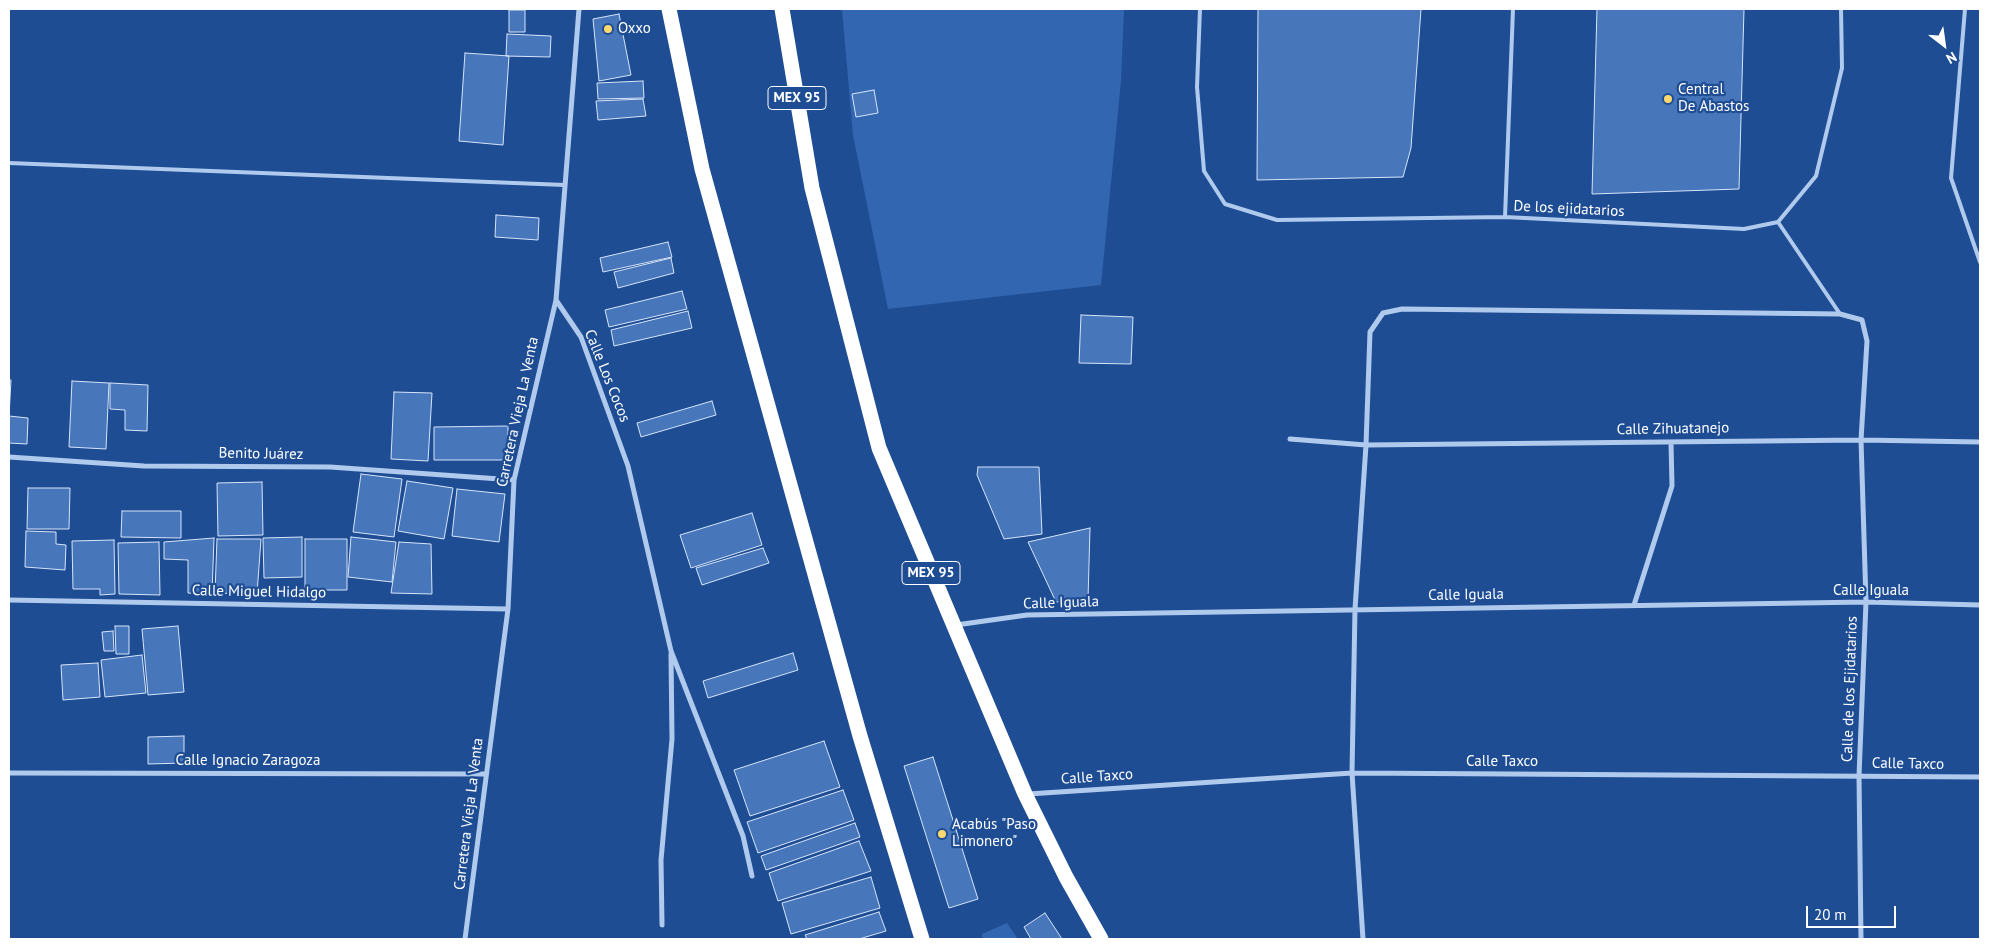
<!DOCTYPE html>
<meta charset="utf-8">
<style>
body{margin:0}
#map{position:relative;width:1989px;height:948px;overflow:hidden;background:#1e4d94;font-family:"PT Sans",sans-serif}
canvas{display:block}
.frame{position:absolute;inset:0;border:10px solid #fff;pointer-events:none}
.north{position:absolute;left:1919px;top:20px;width:50px;height:50px;-webkit-text-stroke:4px #1e4d94;paint-order:stroke;rotate:150deg;font-size:14px;font-weight:700;line-height:20px;text-align:center;color:#fff}
.north::after{content:'';display:block;margin:auto;width:18px;height:22px;background:#fff;clip-path:polygon(50% 0,100% 100%,50% 72%,0 100%)}
.scale{position:absolute;left:1806px;top:906px;width:90px;height:22px;box-sizing:border-box;border:2px solid #fff;border-top:0;padding-left:6px;font-size:15px;line-height:18px;white-space:nowrap;color:#fff;-webkit-text-stroke:4px #1e4d94;paint-order:stroke}
</style>
<div id="map">
<canvas width="1989" height="948"></canvas>
<div class="frame"></div>
<div class="north">N</div>
<div class="scale">20 m</div>
</div>
<script>
const context = document.querySelector('canvas').getContext('2d');
context.lineJoin = 'round';
function fill(path, color) {
  context.fillStyle = color;
  context.fill(path, 'evenodd');
}
function toPath(rows) {
  const path = new Path2D();
  for (const r of rows) {
    path.moveTo(r[0], r[1]);
    for (let i = 2; i < r.length; i += 2) path.lineTo(r[i], r[i + 1]);
  }
  return path;
}
function stroke(path, color, width, dash) {
  context.strokeStyle = color;
  context.lineWidth = width;
  context.lineCap = dash ? 'butt' : 'round';
  context.setLineDash(dash || []);
  context.stroke(path);
}
function write(font, color, halo, rows, align = 'center') {
  context.font = font + ' "PT Sans",sans-serif';
  context.lineWidth = 4.5;
  context.setLineDash([]);
  context.textBaseline = 'middle';
  context.strokeStyle = halo;
  context.fillStyle = color;
  for (const [text, x, y, turn = 0] of rows) {
    context.save();
    context.translate(x, y);
    context.rotate((+turn || 0) * Math.PI / 180);
    context.textAlign = isNaN(turn) ? turn : align;
    if (halo) context.strokeText(text, 0, 0);
    context.fillText(text, 0, 0);
    context.restore();
  }
}
fill(toPath([
 [842,9,1124,9,1121,81,1101,285,888,309,853,135],
 [1007,923,1018,939,982,939,982,934]
]), '#3266b1');
const building = toPath([
 [1258,9,1421,9,1411,148,1403,177,1257,180,1258,9],
 [1597,9,1744,9,1739,189,1592,194,1597,9],
 [509,10,525,10,525,32,509,32,509,10],
 [619,14,631,75,599,81,593,19,619,14],
 [507,34,551,36,550,57,506,56,507,34],
 [465,53,509,56,503,145,459,141,465,53],
 [643,81,644,98,598,99,597,83,643,81],
 [874,90,878,113,856,117,852,94,874,90],
 [643,99,646,116,598,120,596,101,643,99],
 [496,215,539,218,538,240,495,237,496,215],
 [668,242,672,257,603,272,600,258,668,242],
 [671,258,674,273,618,288,614,272,671,258],
 [682,291,687,309,609,327,605,310,682,291],
 [688,311,692,328,614,346,611,330,688,311],
 [1081,315,1133,317,1131,364,1079,363,1081,315],
 [9,380,11,380,9,416,28,418,27,444,9,443,9,380],
 [72,381,109,383,106,449,69,447,72,381],
 [110,383,148,385,147,431,125,430,125,410,110,409,110,383],
 [394,392,432,393,428,461,391,459,394,392],
 [712,401,716,415,641,437,637,423,712,401],
 [508,426,508,460,434,460,434,427,508,426],
 [978,467,1039,467,1042,534,1004,539,977,475,978,467],
 [361,474,402,479,394,537,353,532,361,474],
 [407,481,453,488,444,539,398,531,407,481],
 [262,482,263,535,218,536,217,483,262,482],
 [28,488,70,488,69,529,27,529,28,488],
 [457,489,505,494,499,542,452,536,457,489],
 [122,511,181,511,181,538,121,537,122,511],
 [752,513,762,545,691,568,680,535,752,513],
 [1090,528,1088,600,1056,602,1028,542,1090,528],
 [26,531,56,532,56,544,66,545,65,570,25,567,26,531],
 [302,537,302,577,264,578,263,538,302,537],
 [351,537,396,542,392,582,348,577,351,537],
 [214,538,212,594,188,593,188,560,164,559,164,542,214,538],
 [217,539,261,539,257,594,215,593,217,539],
 [305,539,347,539,347,590,305,590,305,539],
 [114,540,115,594,100,595,100,589,73,589,72,541,114,540],
 [159,542,160,595,119,594,118,543,159,542],
 [399,542,431,544,432,594,391,593,399,542],
 [763,548,769,563,702,585,696,568,763,548],
 [115,626,129,626,129,654,116,654,115,626],
 [178,626,184,692,148,695,142,629,178,626],
 [113,631,114,651,104,651,102,632,113,631],
 [793,653,798,670,708,698,703,681,793,653],
 [142,655,146,693,105,697,101,660,142,655],
 [98,663,100,697,63,700,61,665,98,663],
 [184,736,184,763,148,764,148,737,184,736],
 [824,741,840,787,750,816,734,770,824,741],
 [933,757,978,899,949,908,904,766,933,757],
 [843,790,854,820,758,853,747,822,843,790],
 [855,823,860,837,766,870,761,856,855,823],
 [859,841,871,871,778,901,769,873,859,841],
 [871,877,880,908,791,934,782,903,871,877],
 [879,912,886,931,859,939,807,939,805,935,879,912],
 [1045,913,1062,939,1031,939,1024,927,1045,913]
]);
fill(building, '#4776ba');
stroke(building, '#d6e5fa', 1);
stroke(toPath([
 [1200,9,1197,87,1204,171,1225,204,1277,220,1505,217,1744,229,1778,222],
 [1965,9,1951,178,1980,262],
 [9,163,565,185],
 [1505,217,1513,9],
 [1778,222,1816,176,1842,68,1841,9],
 [1778,222,1840,314]
]), '#b0caee', 4);
stroke(toPath([
 [556,300,581,337,628,466,671,651,743,836,752,876],
 [1290,439,1366,445,1861,440,1980,442],
 [9,457,144,466,330,467,514,480],
 [9,600,508,609],
 [1634,605,1672,486,1671,442],
 [956,625,1027,615,1866,602,1980,605],
 [9,773,486,774],
 [1028,794,1352,773,1980,777],
 [662,925,661,860,672,739,671,654],
 [465,939,508,609,514,480,556,300,579,9],
 [1363,939,1352,773,1355,609,1366,445,1370,332,1383,313,1402,309,1840,314,1862,320,1867,341,1861,440,1866,602,1859,776,1861,939]
]), '#b0caee', 5);
stroke(toPath([
 [669,9,702,169,860,736,922,939],
 [782,9,812,188,879,448,1025,794,1066,877,1101,939]
]), '#fff', 15);
for (const [x, y, r, color] of [
 [608,29,5,"#fdd970"],
 [1668,99,5,"#fdd970"],
 [942,834,5,"#fdd970"]
]) {
  const dot = new Path2D();
  dot.arc(x, y, r, 0, 2 * Math.PI);
  context.fillStyle = color;
  context.fill(dot);
  stroke(dot, '#1e4d94', 2);
}
for (const [x, y, w] of [
 [797,98,58],
 [931,573,58]
]) {
  const box = new Path2D();
  box.roundRect(x - w / 2, y - 11.5, w, 23, 4);
  context.fillStyle = '#1e4d94';
  context.fill(box);
  stroke(box, '#fff', 1);
}
write('bold 14px', '#fff', null, [
 ["MEX 95",797,98],
 ["MEX 95",931,573]
]);
write('15px', '#fff', '#1e4d94', [
 ["Oxxo",618,29],
 ["Central",1678,90],
 ["De Abastos",1678,107],
 ["Acabús \"Paso",952,825],
 ["Limonero\"",952,842]
], 'left');
write('15px', '#fff', '#1e4d94', [
 ["De los ejidatarios",1569,209,3],
 ["Calle Los Cocos",607,376,68],
 ["Carretera Vieja La Venta",518,412,-78],
 ["Calle Zihuatanejo",1673,429,-1],
 ["Benito Juárez",261,454,1],
 ["Calle Iguala",1871,591],
 ["Calle Miguel Hidalgo",259,592,1],
 ["Calle Iguala",1466,595,-1],
 ["Calle Iguala",1061,603,-2],
 ["Calle de los Ejidatarios",1850,689,-88],
 ["Calle Ignacio Zaragoza",248,761],
 ["Calle Taxco",1502,762],
 ["Calle Taxco",1908,764,1],
 ["Calle Taxco",1097,777,-4],
 ["Carretera Vieja La Venta",469,814,-83]
]);
</script>
